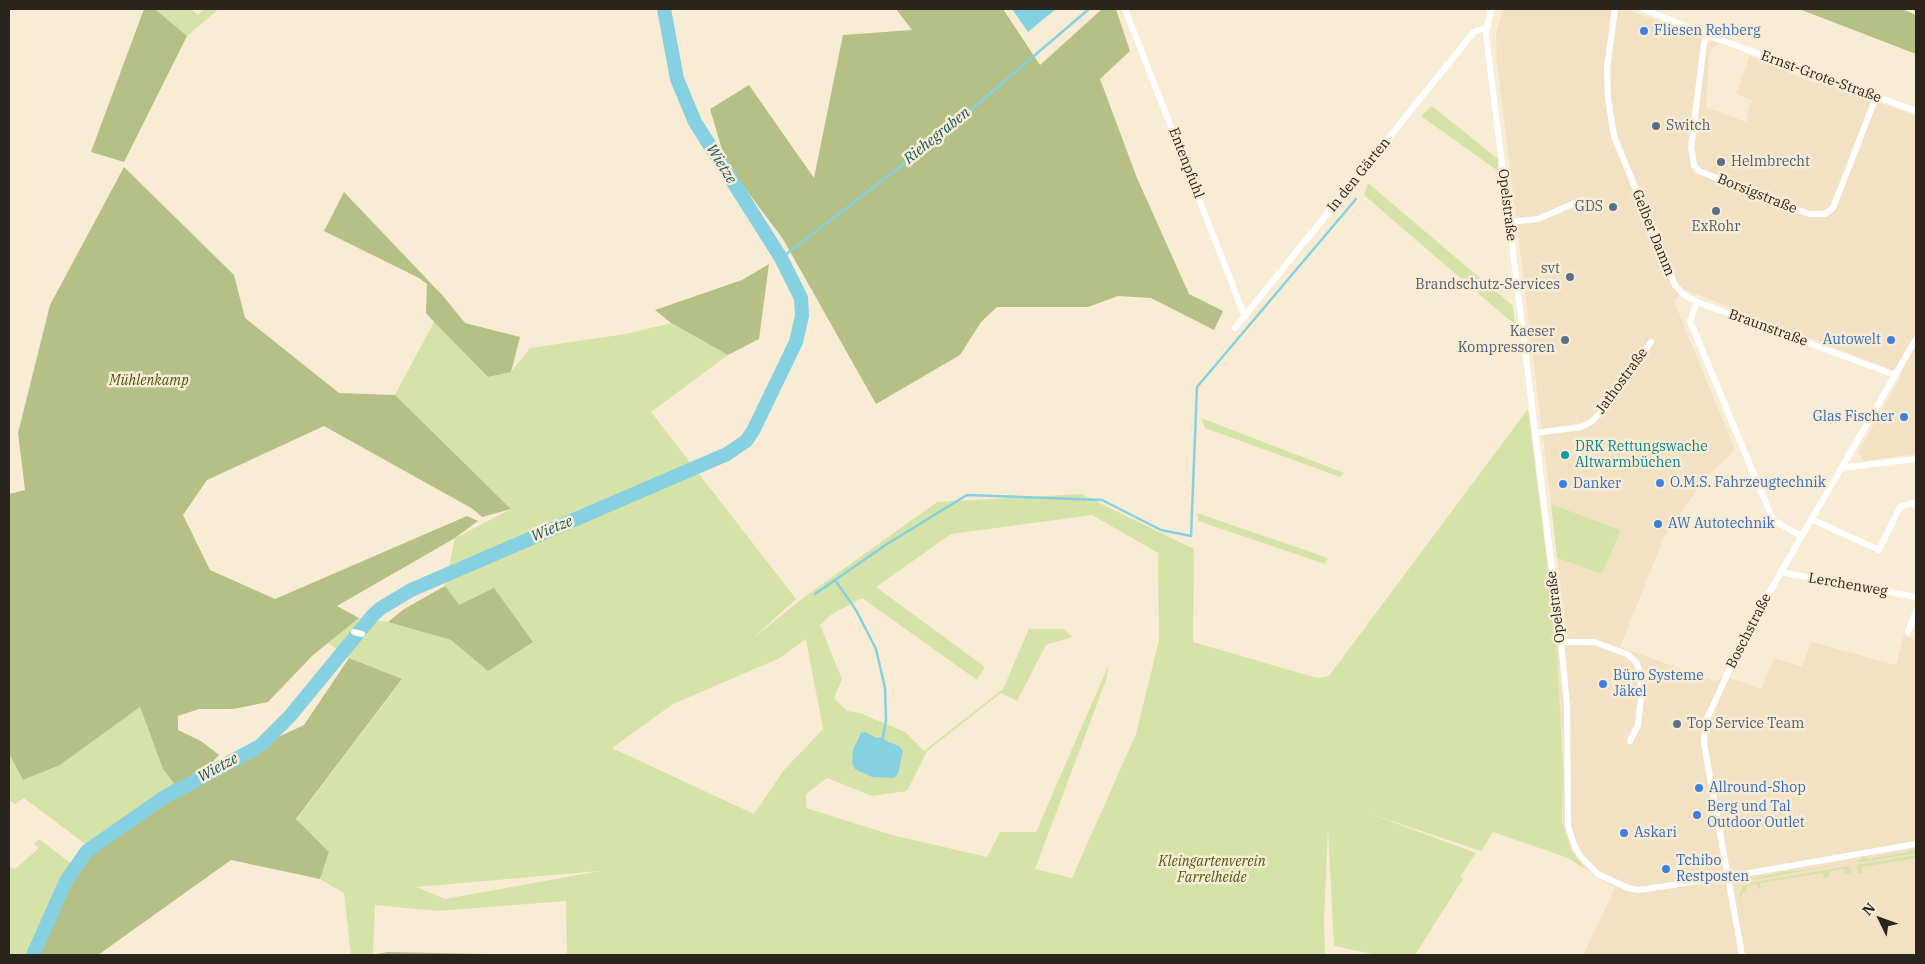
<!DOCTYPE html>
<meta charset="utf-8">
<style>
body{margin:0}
#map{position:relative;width:1925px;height:964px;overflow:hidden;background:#f9ecd5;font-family:"IBM Plex Serif",serif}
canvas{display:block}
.frame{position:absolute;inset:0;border:10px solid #29241c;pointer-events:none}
.north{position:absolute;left:1855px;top:894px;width:50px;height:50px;-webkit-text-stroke:4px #f9ecd5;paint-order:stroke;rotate:312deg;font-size:14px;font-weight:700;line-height:20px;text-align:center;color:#29241c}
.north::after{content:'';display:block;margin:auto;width:18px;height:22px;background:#29241c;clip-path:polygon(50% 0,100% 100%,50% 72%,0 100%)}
</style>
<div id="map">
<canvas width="1925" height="964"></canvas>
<div class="frame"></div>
<div class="north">N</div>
</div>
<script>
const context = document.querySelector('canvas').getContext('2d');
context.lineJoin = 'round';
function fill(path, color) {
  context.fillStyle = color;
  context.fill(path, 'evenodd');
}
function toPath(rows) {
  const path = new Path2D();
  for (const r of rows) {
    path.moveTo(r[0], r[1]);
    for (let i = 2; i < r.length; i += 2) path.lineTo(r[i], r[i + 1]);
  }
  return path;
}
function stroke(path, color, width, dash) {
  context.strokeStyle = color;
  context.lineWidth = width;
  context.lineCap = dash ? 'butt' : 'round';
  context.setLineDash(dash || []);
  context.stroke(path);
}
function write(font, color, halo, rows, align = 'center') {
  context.font = font + ' "IBM Plex Serif",serif';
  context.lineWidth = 5;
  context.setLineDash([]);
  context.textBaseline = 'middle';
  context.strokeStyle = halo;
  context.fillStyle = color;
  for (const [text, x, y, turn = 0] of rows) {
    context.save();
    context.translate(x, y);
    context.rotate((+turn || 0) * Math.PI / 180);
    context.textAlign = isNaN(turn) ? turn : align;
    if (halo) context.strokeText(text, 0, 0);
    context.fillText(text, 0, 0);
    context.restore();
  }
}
fill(toPath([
 [1503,9,1625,9,1722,45,1714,46,1709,55,1706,107,1746,122,1748,118,1746,117,1752,100,1736,94,1749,58,1748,55,1812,82,1829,84,1916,116,1916,454,1864,461,1858,452,1902,374,1686,290,1674,301,1735,450,1705,479,1664,537,1620,647,1715,681,1726,676,1761,689,1774,658,1802,667,1811,642,1896,665,1904,635,1916,640,1916,955,1583,955,1615,888,1585,869,1571,850,1563,831,1556,634,1567,636,1557,558,1602,574,1621,530,1551,504,1497,62,1496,33]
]), '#f3e1c4');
fill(toPath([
 [155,9,191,9,198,15,203,9,219,9,187,36],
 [1432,106,1498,159,1498,171,1421,116],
 [1368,183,1513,306,1515,325,1364,195],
 [434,322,488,377,511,372,530,348,626,334,671,323,728,355,651,412,796,599,752,639,807,595,937,502,1081,494,1194,549,1193,642,1317,678,1329,676,1528,409,1556,634,1563,772,1562,822,1571,850,1585,869,1568,858,1493,832,1481,851,1368,813,1476,853,1460,877,1463,879,1415,955,1378,955,1334,946,1328,829,1324,920,1325,955,567,955,566,901,437,911,375,905,373,955,351,955,344,893,320,879,329,852,296,820,402,680,349,658,328,643,359,618,388,622,451,640,488,671,458,605,445,586,455,538,511,509,395,395],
 [1092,515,1158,553,1159,640,1136,734,1072,878,1035,869,1106,680,1109,664,1036,832,1000,832,987,857,892,835,806,808,806,794,827,778,872,796,907,791,927,751,1001,693,1017,701,1046,645,1072,637,1064,629,1029,629,1003,689,924,751,905,732,860,713,847,711,834,698,842,679,820,625,832,614,862,598,977,680,985,667,876,587,951,534],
 [806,639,823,729,784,770,754,814,612,748,673,704,780,658],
 [600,871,445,899,417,887,599,871],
 [1201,418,1344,473,1340,477,1205,428],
 [1551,504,1621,530,1602,574,1557,558],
 [1197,513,1328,558,1325,564,1198,521],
 [140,707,163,769,175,783,88,846,24,798,15,804,9,800,9,754,23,780,60,765],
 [39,839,73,865,30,955,9,955,9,867,15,869,39,848,34,844],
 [1908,850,1916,850,1916,853,1857,863,1861,858,1866,857,1868,859,1908,852],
 [1916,855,1916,858,1862,867,1862,873,1858,873,1857,865],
 [1848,863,1753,880,1752,879,1791,870,1796,871],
 [1850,866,1851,873,1845,874,1844,869,1829,871,1829,877,1824,878,1823,873,1760,883,1761,889,1758,889,1757,884,1746,886,1747,891,1743,893,1740,898,1749,955,1739,895,1743,887,1749,883]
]), '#d6e3a8');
fill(toPath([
 [144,9,155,9,187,36,124,162,91,152],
 [896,9,1003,9,1040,65,1102,9,1116,9,1130,51,1100,79,1137,178,1189,294,1223,311,1214,330,1151,298,1118,296,1088,307,997,307,981,322,960,355,876,404,783,239,726,163,710,109,749,85,814,178,843,35,912,30],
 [1799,9,1902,9,1916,15,1916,54],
 [124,167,234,275,245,318,339,393,395,395,511,509,482,517,473,509,324,426,207,480,183,515,210,570,275,599,467,516,478,521,455,538,337,606,359,618,313,655,268,702,233,709,199,709,178,716,178,730,201,741,219,755,203,772,304,725,349,658,402,679,296,819,329,852,320,879,231,860,98,955,30,955,62,885,74,863,86,858,90,853,88,846,174,783,163,769,140,707,60,765,23,780,9,754,9,494,25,490,18,433,50,305],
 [344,192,443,296,465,323,520,337,511,372,488,377,434,322,426,313,427,284,419,278,324,231],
 [769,264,759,339,728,355,671,323,655,310,742,280],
 [445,586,459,605,494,588,533,642,488,671,451,640,388,622,404,609],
 [388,952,538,955,370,955]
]), '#b4c086');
fill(toPath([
 [1012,9,1056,9,1028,32],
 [865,732,877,738,883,737,886,741,899,746,903,751,898,774,894,778,872,777,855,769,852,763,853,750,861,733]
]), '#85d1e2');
stroke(toPath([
 [781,258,939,137,1089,9],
 [835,580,856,610,876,649,885,688,886,720,883,737],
 [815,594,887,544,967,495,1102,500,1161,530,1191,536,1197,387,1356,199]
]), '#85d1e2', 2.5);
stroke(toPath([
 [33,955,66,881,87,851,163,798,260,746,290,716,373,615,381,608,411,590,727,454,746,441,753,431,796,342,802,316,801,298,781,258,695,122,677,79,664,9]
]), '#85d1e2', 14);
stroke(toPath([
 [1125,9,1245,317],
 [1491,9,1486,34,1561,642,1567,705,1568,826,1575,847,1581,857,1598,874,1628,888,1639,890,1744,874,1916,844],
 [1615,9,1607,68,1608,99,1614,136,1675,285,1683,294,1697,302,1895,375],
 [1643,9,1707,35,1916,111],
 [1707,35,1704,44,1691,147,1694,165,1699,171,1809,214,1825,214,1833,208,1876,97],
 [1509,222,1538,219,1582,200],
 [1697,302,1690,321,1773,520,1801,536],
 [1235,328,1474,32,1487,27],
 [1535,433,1581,427,1591,422,1600,413,1651,342],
 [1841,468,1916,459],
 [1811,519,1879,550,1900,507,1911,503,1916,504],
 [1780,572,1916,597],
 [354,632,362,634],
 [1908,632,1916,611],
 [1561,642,1594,642,1627,654,1636,662,1641,674,1641,698,1638,725,1630,741],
 [1742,955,1704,744,1705,723,1748,629,1916,339]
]), '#fff', 6);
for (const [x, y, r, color] of [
 [1644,31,5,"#3f7fe0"],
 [1656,126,5,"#5c6f8a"],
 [1721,162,5,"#5c6f8a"],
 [1613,207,5,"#5c6f8a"],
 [1716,211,5,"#5c6f8a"],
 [1570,277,5,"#5c6f8a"],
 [1565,340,5,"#5c6f8a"],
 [1891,340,5,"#3f7fe0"],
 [1904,417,5,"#3f7fe0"],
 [1565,455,5,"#0f9aa8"],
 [1660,483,5,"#3f7fe0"],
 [1563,484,5,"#3f7fe0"],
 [1658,524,5,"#3f7fe0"],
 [1603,684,5,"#3f7fe0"],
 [1677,724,5,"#5c6f8a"],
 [1699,788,5,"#3f7fe0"],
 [1697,815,5,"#3f7fe0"],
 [1624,833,5,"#3f7fe0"],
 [1666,869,5,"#3f7fe0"]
]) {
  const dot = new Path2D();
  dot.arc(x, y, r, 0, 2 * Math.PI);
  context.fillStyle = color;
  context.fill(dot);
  stroke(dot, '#f9ecd5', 2);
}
write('14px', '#366cbe', '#f9ecd5', [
 ["Fliesen Rehberg",1654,31],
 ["Autowelt",1881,340,"right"],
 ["Glas Fischer",1894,417,"right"],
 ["O.M.S. Fahrzeugtechnik",1670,483],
 ["Danker",1573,484],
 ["AW Autotechnik",1668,524],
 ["Büro Systeme",1613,676],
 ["Jäkel",1613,692],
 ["Allround-Shop",1709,788],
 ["Berg und Tal",1707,807],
 ["Outdoor Outlet",1707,823],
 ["Askari",1634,833],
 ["Tchibo",1676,861],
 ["Restposten",1676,877]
], 'left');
write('14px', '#29241c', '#f9ecd5', [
 ["Ernst-Grote-Straße",1821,77,20],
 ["Entenpfuhl",1186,163,69],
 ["In den Gärten",1359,175,-51],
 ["Borsigstraße",1757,194,22],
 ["Opelstraße",1507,205,83],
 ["Gelber Damm",1653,233,68],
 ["Braunstraße",1768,328,20],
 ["Jathostraße",1622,381,-54],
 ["Lerchenweg",1848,585,10],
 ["Opelstraße",1556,607,-97],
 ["Boschstraße",1749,631,-63]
]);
write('14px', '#4e5e75', '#f9ecd5', [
 ["Switch",1666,126],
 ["Helmbrecht",1731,162],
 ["GDS",1603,207,"right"],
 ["ExRohr",1716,227,"center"],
 ["svt",1560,269,"right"],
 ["Brandschutz-Services",1560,285,"right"],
 ["Kaeser",1555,332,"right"],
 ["Kompressoren",1555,348,"right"],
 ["Top Service Team",1687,724]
], 'left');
write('italic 14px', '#4f5919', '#f9ecd5', [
 ["Mühlenkamp",149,381],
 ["Kleingartenverein",1212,862],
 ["Farrelheide",1212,878]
]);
write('14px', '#0d838f', '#f9ecd5', [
 ["DRK Rettungswache",1575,447],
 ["Altwarmbüchen",1575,463]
], 'left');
write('italic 15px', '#155662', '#f9ecd5', [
 ["Riehegraben",937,136,-39],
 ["Wietze",721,164,58],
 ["Wietze",552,529,-23],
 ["Wietze",218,768,-29]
]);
</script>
